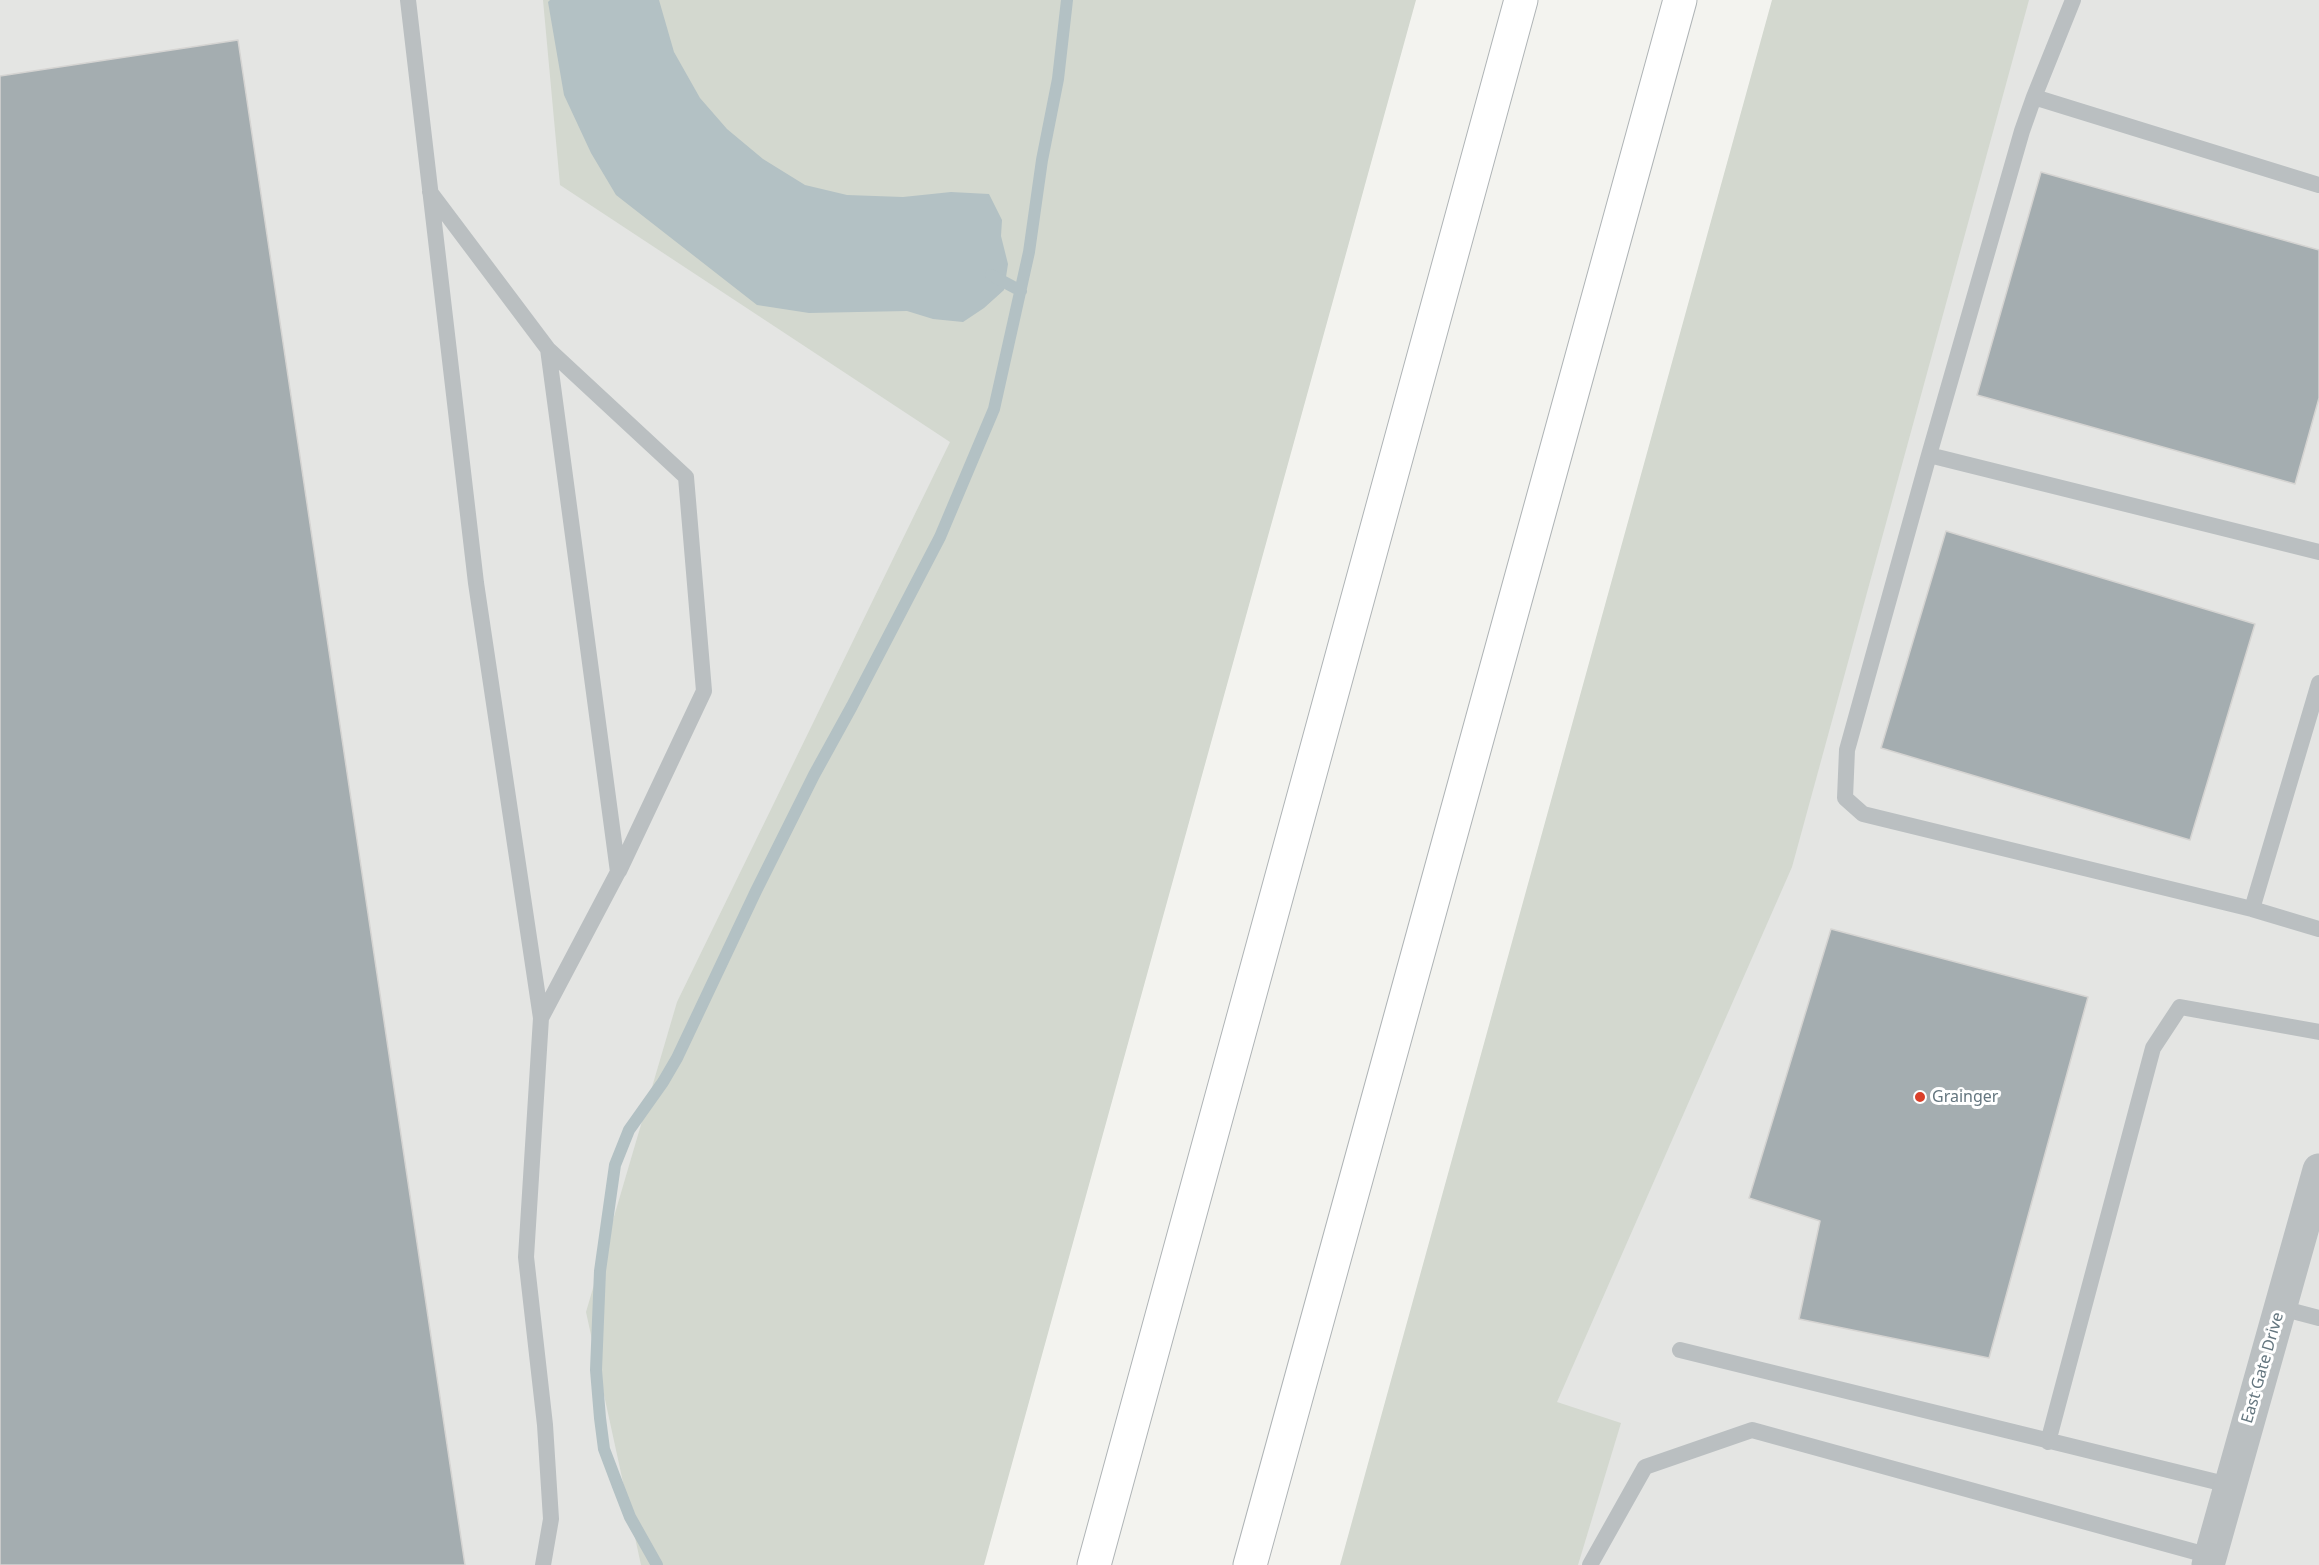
<!DOCTYPE html>
<style>
body{margin:0}
canvas{display:block;background:#f3f3ef}
</style>
<canvas width="2319" height="1565"></canvas>
<script>
const context = document.querySelector('canvas').getContext('2d');
context.lineJoin = 'round';
function fill(path, color) {
  context.fillStyle = color;
  context.fill(path, 'evenodd');
}
function toPath(rows) {
  const path = new Path2D();
  for (const r of rows) {
    path.moveTo(r[0], r[1]);
    for (let i = 2; i < r.length; i += 2) path.lineTo(r[i], r[i + 1]);
  }
  return path;
}
function stroke(path, color, width, dash) {
  context.strokeStyle = color;
  context.lineWidth = width;
  context.lineCap = dash ? 'butt' : 'round';
  context.setLineDash(dash || []);
  context.stroke(path);
}
function write(font, color, halo, rows, align = 'center') {
  context.font = font + ' "Noto Sans",sans-serif';
  context.lineWidth = 6;
  context.setLineDash([]);
  context.textBaseline = 'middle';
  context.strokeStyle = halo;
  context.fillStyle = color;
  for (const [text, x, y, turn = 0] of rows) {
    context.save();
    context.translate(x, y);
    context.rotate((+turn || 0) * Math.PI / 180);
    context.textAlign = isNaN(turn) ? turn : align;
    if (halo) context.strokeText(text, 0, 0);
    context.fillText(text, 0, 0);
    context.restore();
  }
}
fill(toPath([
 [0,0,1360,0,935,1565,0,1565],
 [1877,0,2319,0,2319,1565,1434,1565]
]), '#e4e5e3');
fill(toPath([
 [543,0,1416,0,984,1565,641,1565,586,1312,677,1002,950,442,560,185],
 [1772,0,2029,0,1792,867,1557,1402,1621,1423,1578,1565,1340,1565]
]), '#d3d8cf');
fill(toPath([
 [550,0,659,0,674,52,700,98,727,129,763,159,805,185,847,195,903,197,951,192,989,194,1002,220,1001,236,1008,264,1004,290,984,308,963,322,933,319,907,311,809,313,757,305,616,195,591,153,564,95,548,2]
]), '#b3c1c4');
stroke(toPath([
 [991,275,1021,291],
 [657,1565,630,1517,618,1486,604,1449,600,1418,596,1370,600,1271,615,1165,629,1130,663,1082,677,1058,756,891,814,775,852,706,940,537,994,409,1029,252,1042,160,1058,79,1067,0]
]), '#b3c1c4', 12);
const building = toPath([
 [238,40,465,1565,0,1565,0,76,238,40],
 [2041,172,2319,250,2319,398,2295,484,1977,395,2041,172],
 [1946,531,2255,624,2190,840,1881,748,1946,531],
 [1831,929,2088,997,1989,1358,1799,1319,1820,1221,1749,1198,1831,929]
]);
fill(building, '#a4adb0');
stroke(building, '#d5d4d2', 1.5);
const motorway = toPath([
 [1094,1565,1521,0],
 [1250,1565,1680,0]
]);
stroke(motorway, '#afb4b6', 35);
stroke(toPath([
 [408,0,476,583,541,1018,526,1257,545,1425,551,1519,543,1565],
 [2073,0,2034,97,2319,185],
 [2034,97,2022,131,1929,455,2319,552],
 [430,192,548,349,618,872,541,1018],
 [548,349,686,477,704,691,619,871],
 [1929,455,1847,750,1845,798,1863,814,2252,909],
 [2319,683,2252,909,2319,929],
 [2281,1308,2319,1318],
 [1680,1350,2229,1485],
 [2048,1442,2153,1048,2180,1007,2319,1032],
 [1590,1565,1645,1467,1752,1430,2210,1556]
]), '#babfc1', 16);
stroke(toPath([
 [2208,1565,2319,1170]
]), '#babfc1', 33);
stroke(motorway, '#fff', 33);
for (const [x, y, r, color] of [
 [1920,1097,6,"#da3f29"]
]) {
  const dot = new Path2D();
  dot.arc(x, y, r, 0, 2 * Math.PI);
  context.fillStyle = color;
  context.fill(dot);
  stroke(dot, '#fff', 2);
}
write('16px', '#64767f', '#fff', [
 ["Grainger",1932,1097]
], 'left');
write('16px', '#64767f', '#fff', [
 ["East Gate Drive",2263,1368,-74]
]);
</script>
